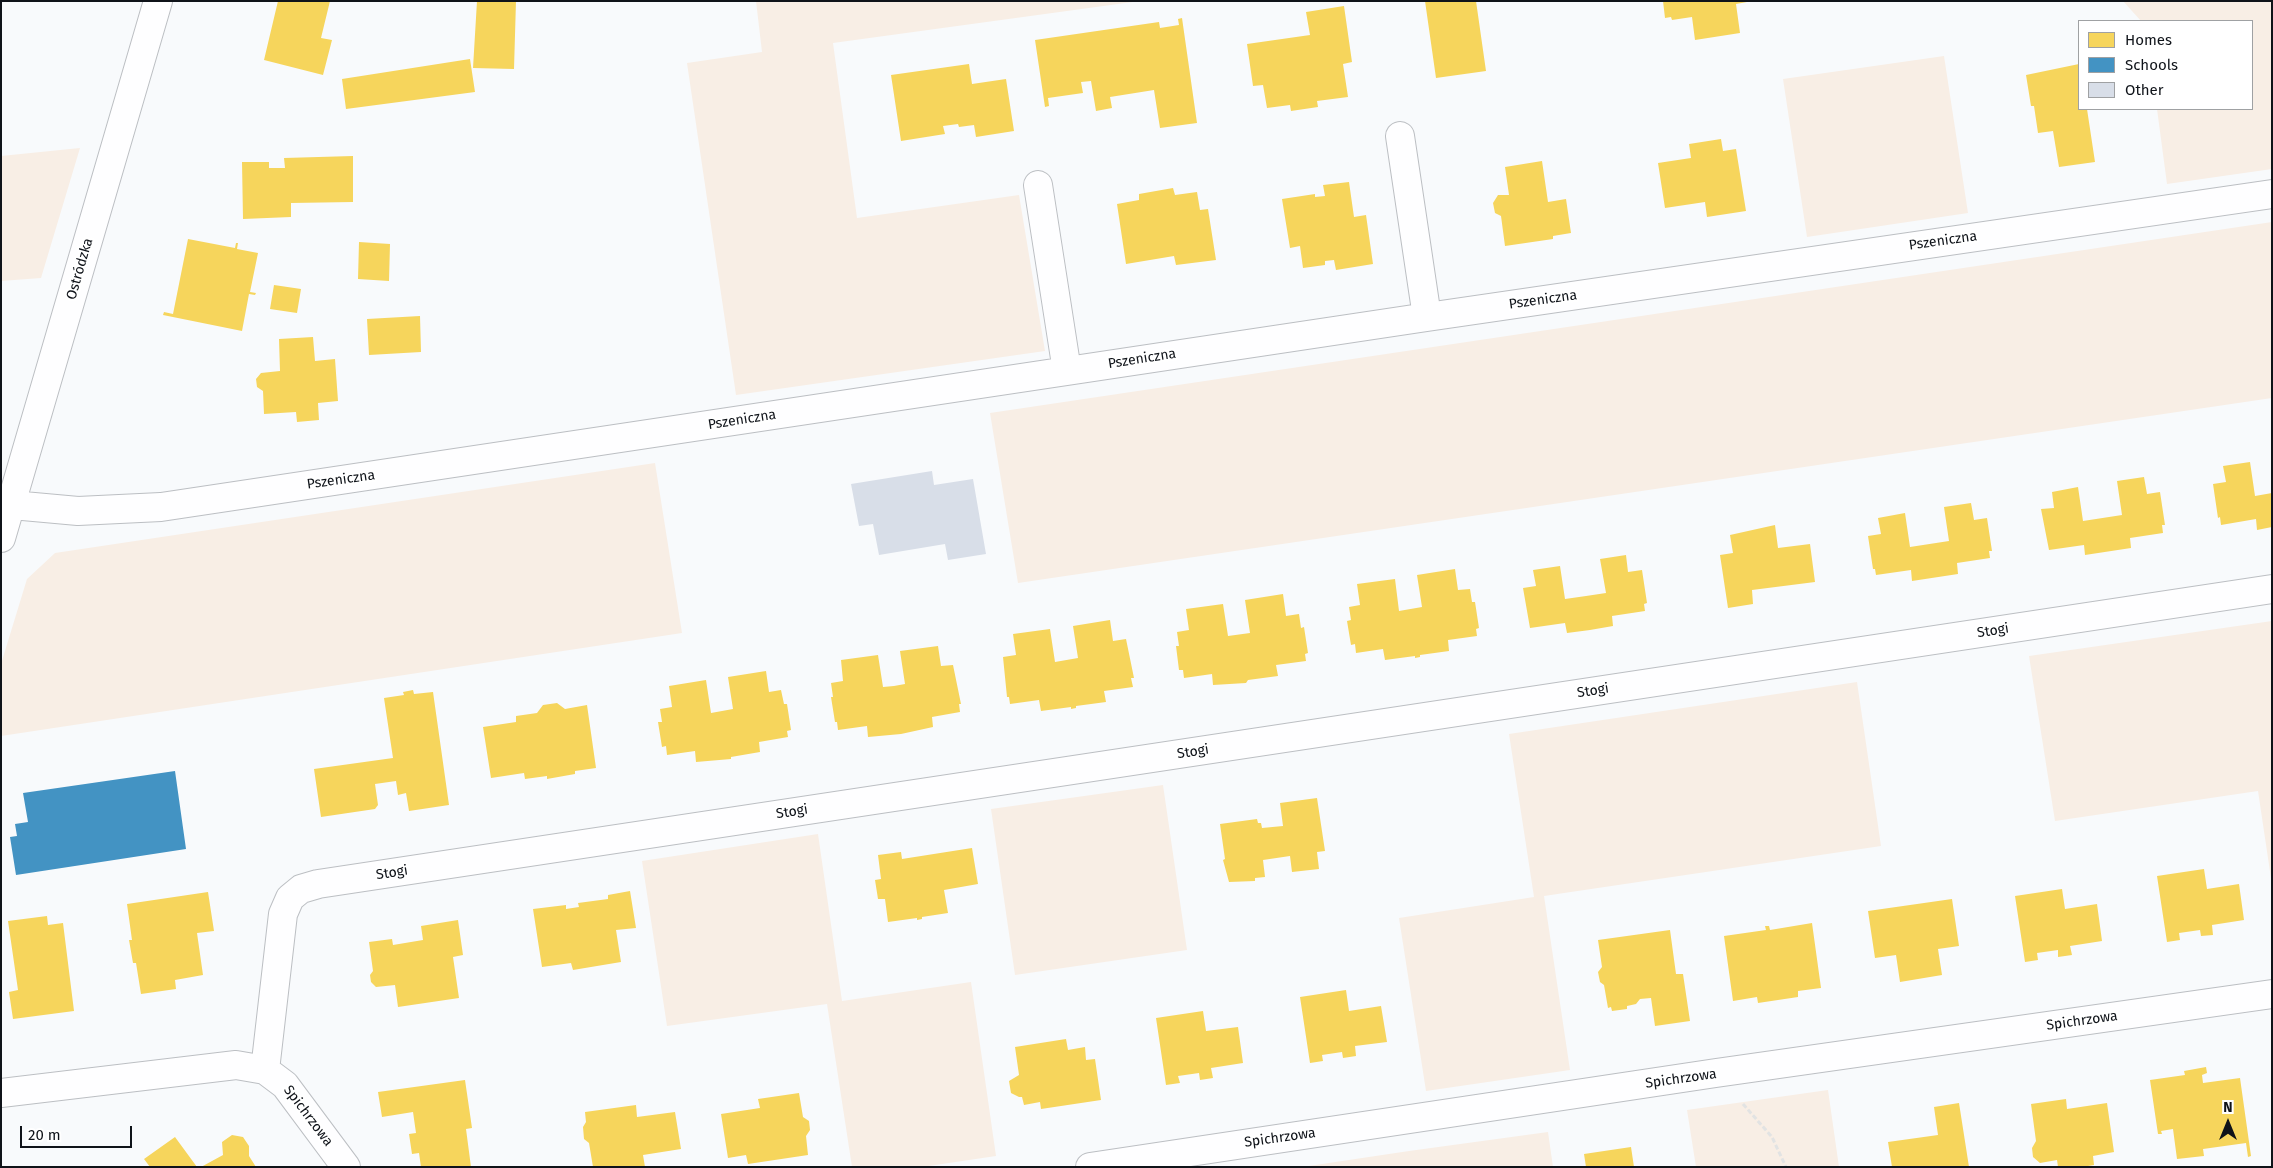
<!DOCTYPE html>
<meta charset="utf-8">
<style>
body{margin:0}
#map{position:relative;width:2273px;height:1168px;overflow:hidden;background:#f8fafc;font-family:"Fira Sans",sans-serif}
canvas{display:block}
.frame{position:absolute;inset:0;border:2px solid #0f1319;pointer-events:none}
.legend{position:absolute;left:2078px;top:20px;width:175px;height:90px;box-sizing:border-box;background:#fff;border:1px solid #9fa1a3;margin:0;padding:6px 9px;list-style:none;font-size:15px;color:#0f1319}
.legend li{display:flex;align-items:center;gap:10px;height:25px}
.legend b{width:25px;border:1px solid #9fa1a3}
.north{position:absolute;left:2203px;top:1098px;width:50px;height:50px;-webkit-text-stroke:4px #fff;paint-order:stroke;rotate:0deg;font-size:14px;font-weight:700;line-height:20px;text-align:center;color:#0f1319}
.north::after{content:'';display:block;margin:auto;width:18px;height:22px;background:#0f1319;clip-path:polygon(50% 0,100% 100%,50% 72%,0 100%)}
.scale{position:absolute;left:20px;top:1126px;width:112px;height:22px;box-sizing:border-box;border:2px solid #0f1319;border-top:0;padding-left:6px;font-size:15px;line-height:18px;white-space:nowrap;color:#0f1319;-webkit-text-stroke:4px #fff;paint-order:stroke}
</style>
<div id="map">
<canvas width="2273" height="1168"></canvas>
<div class="frame"></div>
<ul class="legend">
<li><b style="height:14px;background:#f6d55c"></b>Homes</li>
<li><b style="height:14px;background:#4393c3"></b>Schools</li>
<li><b style="height:14px;background:#d8dee8"></b>Other</li>
</ul>
<div class="north">N</div>
<div class="scale">20 m</div>
</div>
<script>
const context = document.querySelector('canvas').getContext('2d');
context.lineJoin = 'round';
function fill(path, color) {
  context.fillStyle = color;
  context.fill(path, 'evenodd');
}
function toPath(rows) {
  const path = new Path2D();
  for (const r of rows) {
    path.moveTo(r[0], r[1]);
    for (let i = 2; i < r.length; i += 2) path.lineTo(r[i], r[i + 1]);
  }
  return path;
}
function stroke(path, color, width, dash) {
  context.strokeStyle = color;
  context.lineWidth = width;
  context.lineCap = dash ? 'butt' : 'round';
  context.setLineDash(dash || []);
  context.stroke(path);
}
function write(font, color, halo, rows, align = 'center') {
  context.font = font + ' "Fira Sans",sans-serif';
  context.lineWidth = 5;
  context.setLineDash([]);
  context.textBaseline = 'middle';
  context.strokeStyle = halo;
  context.fillStyle = color;
  for (const [text, x, y, turn = 0] of rows) {
    context.save();
    context.translate(x, y);
    context.rotate((+turn || 0) * Math.PI / 180);
    context.textAlign = isNaN(turn) ? turn : align;
    if (halo) context.strokeText(text, 0, 0);
    context.fillText(text, 0, 0);
    context.restore();
  }
}
fill(toPath([
 [756,1,1140,1,833,43,857,218,1019,195,1045,351,736,395,687,63,762,52],
 [2123,1,2272,1,2272,169,2167,184,2157,109,2252,109,2252,21,2141,21],
 [1944,56,1968,213,1807,237,1783,79],
 [80,148,41,278,1,281,1,156],
 [2272,222,2272,398,1018,583,990,413],
 [655,463,682,633,1,736,1,664,27,579,55,553],
 [2272,621,2272,885,2258,791,2055,821,2029,656],
 [1857,682,1881,846,1544,896,1570,1070,1426,1091,1399,918,1534,897,1509,734],
 [1163,785,1187,950,1015,975,991,809],
 [818,834,842,1001,971,982,996,1156,922,1167,852,1167,827,1004,667,1026,642,861],
 [1828,1090,1839,1167,1696,1167,1687,1110],
 [1548,1132,1553,1167,1302,1167,1409,1151]
]), '#f8eee5');
fill(toPath([
 [278,1,330,1,321,38,332,40,323,75,264,60],
 [477,1,516,1,514,69,473,68],
 [1425,1,1476,1,1486,71,1436,78],
 [1663,1,1747,1,1747,2,1736,4,1740,33,1695,40,1692,17,1672,20,1671,17,1665,18],
 [1344,6,1352,62,1343,64,1348,97,1317,101,1318,107,1291,111,1290,105,1267,108,1263,85,1253,86,1247,44,1310,35,1306,12],
 [1182,18,1197,123,1160,128,1154,90,1110,97,1112,108,1096,111,1091,81,1081,82,1083,93,1048,98,1049,106,1045,107,1035,40,1159,22,1160,28,1179,25,1178,19],
 [470,59,475,92,346,109,342,79],
 [969,64,972,84,1006,79,1014,131,976,137,974,125,959,127,958,124,943,126,945,134,901,141,891,75],
 [2079,64,2079,109,2087,109,2095,162,2059,167,2053,131,2038,133,2034,106,2031,106,2026,75],
 [1721,139,1723,151,1736,149,1746,211,1707,217,1705,202,1665,208,1658,163,1691,158,1689,144],
 [353,156,353,202,291,203,291,217,243,219,242,162,269,162,269,168,285,168,284,158],
 [1542,161,1548,202,1566,199,1571,233,1553,236,1553,239,1505,246,1501,216,1495,213,1493,203,1498,195,1509,195,1505,167],
 [1349,182,1354,217,1366,215,1373,264,1336,270,1334,260,1325,261,1325,265,1303,268,1300,246,1290,248,1282,199,1315,194,1315,197,1325,196,1323,185],
 [1173,188,1175,195,1197,192,1200,210,1208,209,1216,260,1176,265,1174,256,1126,264,1117,204,1139,200,1139,194],
 [188,239,235,248,236,243,238,243,237,249,258,253,250,292,256,293,255,295,249,294,242,331,163,315,164,312,173,314],
 [359,242,390,244,389,281,358,279],
 [274,285,301,289,297,313,270,309],
 [420,316,421,352,369,355,367,319],
 [313,337,315,361,335,359,338,401,318,403,319,420,297,422,296,412,264,414,263,391,257,387,256,379,261,373,280,371,279,339],
 [2250,462,2255,496,2272,493,2272,527,2257,530,2256,519,2221,525,2220,517,2218,518,2213,484,2226,482,2223,466],
 [2144,477,2147,494,2160,492,2165,525,2162,525,2163,533,2130,538,2131,548,2085,555,2084,545,2049,550,2041,509,2054,508,2052,492,2078,487,2083,521,2122,515,2117,481],
 [1971,503,1974,520,1987,518,1992,551,1989,551,1990,558,1957,563,1958,574,1912,581,1911,570,1876,575,1875,569,1873,569,1868,536,1881,534,1878,518,1905,513,1910,547,1949,541,1944,507],
 [1775,525,1778,548,1810,544,1815,582,1752,590,1753,604,1728,608,1720,555,1733,553,1730,535],
 [1626,555,1628,572,1642,570,1647,603,1644,604,1645,611,1612,616,1613,626,1590,630,1567,633,1565,623,1530,628,1523,588,1536,586,1533,570,1560,566,1565,599,1586,596,1606,593,1600,559],
 [1455,569,1458,590,1470,589,1472,602,1475,602,1479,628,1476,629,1477,636,1448,640,1449,651,1420,655,1420,657,1415,658,1415,656,1385,660,1383,649,1356,653,1355,644,1351,645,1347,621,1351,620,1349,607,1360,605,1357,584,1395,579,1399,611,1422,607,1417,575],
 [1283,594,1286,616,1299,614,1301,628,1304,627,1308,653,1305,654,1306,661,1276,665,1278,676,1248,680,1246,683,1213,685,1212,674,1184,678,1183,670,1179,670,1176,646,1179,646,1177,632,1189,630,1186,609,1223,604,1228,636,1250,633,1245,600],
 [1110,620,1113,641,1126,639,1134,678,1131,678,1133,687,1104,691,1106,702,1076,706,1076,708,1071,709,1071,707,1041,711,1039,700,1010,704,1009,697,1007,697,1003,657,1016,655,1013,634,1050,629,1055,662,1078,658,1073,626],
 [938,646,941,666,953,665,961,704,959,704,960,712,932,717,933,727,901,734,868,737,867,726,838,730,837,722,835,722,831,697,833,697,831,683,843,681,841,660,878,655,883,687,894,686,905,684,900,651],
 [766,671,769,692,781,690,784,704,787,704,791,730,787,731,788,737,759,742,760,752,731,757,731,759,696,762,695,751,667,755,666,746,662,747,658,722,662,722,660,709,672,707,669,686,706,680,711,713,733,709,728,677],
 [413,690,414,694,433,692,449,805,409,811,406,793,398,795,396,781,375,784,378,805,375,809,321,817,314,769,393,758,384,698,404,695,403,692],
 [557,703,565,709,587,705,596,768,575,771,575,774,547,779,547,776,525,779,524,773,491,778,483,727,516,722,516,716,537,713,543,705],
 [1317,798,1325,851,1317,852,1319,869,1292,872,1290,856,1263,860,1265,877,1255,878,1255,881,1229,882,1223,860,1225,859,1220,824,1257,819,1258,823,1261,823,1262,828,1283,826,1280,803],
 [972,848,978,884,944,890,948,913,922,917,922,919,917,920,917,918,888,922,885,899,878,899,875,880,881,879,878,855,901,852,902,859],
 [2204,869,2207,889,2239,884,2244,920,2212,925,2213,935,2201,936,2200,930,2179,933,2180,940,2167,942,2157,876],
 [2062,889,2065,909,2097,904,2102,941,2070,946,2072,955,2058,957,2058,950,2037,953,2038,960,2025,962,2015,896],
 [630,891,636,928,616,930,621,962,573,970,571,963,542,967,533,909,566,905,566,909,579,907,578,903,608,899,608,895],
 [208,892,214,931,197,933,203,975,175,980,176,989,141,994,136,963,133,963,129,940,132,940,127,904],
 [1952,899,1959,946,1938,949,1942,975,1900,982,1896,955,1875,958,1868,911],
 [47,916,48,925,63,923,74,1011,13,1019,9,992,18,990,8,921],
 [458,920,463,955,453,957,459,998,398,1007,395,985,376,987,371,982,370,975,373,971,369,942,392,939,393,945,423,940,421,926],
 [1812,923,1821,988,1798,991,1798,997,1758,1003,1757,997,1733,1001,1724,936,1766,930,1765,926,1769,926,1770,930],
 [1670,930,1676,974,1683,974,1690,1021,1655,1026,1651,998,1640,999,1636,1004,1627,1006,1627,1009,1612,1011,1611,1007,1608,1008,1604,985,1600,982,1598,972,1602,967,1598,940],
 [1346,990,1349,1011,1381,1006,1387,1042,1355,1046,1356,1056,1343,1058,1342,1052,1322,1055,1323,1061,1310,1063,1300,997],
 [1203,1011,1206,1031,1238,1027,1243,1063,1211,1068,1213,1078,1200,1080,1199,1073,1178,1076,1180,1083,1166,1085,1156,1018],
 [1066,1039,1068,1050,1085,1047,1086,1060,1095,1059,1101,1100,1041,1109,1040,1102,1024,1105,1022,1097,1019,1097,1011,1093,1009,1081,1019,1075,1015,1047],
 [2206,1067,2207,1073,2202,1075,2203,1083,2240,1078,2251,1156,2248,1157,2246,1143,2203,1149,2204,1156,2177,1159,2173,1129,2161,1131,2162,1134,2158,1134,2150,1080,2185,1075,2184,1071],
 [465,1080,472,1128,466,1129,471,1167,421,1167,419,1153,412,1154,409,1134,416,1133,413,1112,382,1117,378,1092],
 [799,1093,803,1117,809,1121,810,1130,806,1136,808,1155,748,1164,746,1155,728,1158,721,1114,760,1108,758,1099],
 [2066,1099,2067,1109,2107,1103,2114,1152,2093,1156,2094,1165,2082,1167,2058,1167,2057,1160,2040,1163,2033,1157,2032,1148,2036,1141,2031,1104],
 [1959,1103,1969,1167,1892,1167,1888,1142,1938,1135,1934,1107],
 [636,1105,637,1117,675,1112,681,1149,643,1155,645,1167,593,1167,589,1143,584,1139,583,1127,586,1122,585,1112],
 [232,1135,243,1137,249,1146,249,1156,256,1167,201,1167,223,1155,222,1142],
 [175,1137,197,1167,150,1167,144,1159],
 [1631,1147,1634,1167,1586,1167,1584,1154]
]), '#f6d55c');
fill(toPath([
 [175,771,186,849,16,875,10,837,17,836,15,824,28,822,23,793]
]), '#4393c3');
fill(toPath([
 [932,471,934,485,973,479,986,554,948,560,945,544,879,555,873,524,859,526,851,484]
]), '#d8dee8');
const minor = toPath([
 [1400,136,1427,317],
 [1038,185,1067,371],
 [12,505,78,511,161,507,1427,317,2272,194],
 [1,538,158,1],
 [265,1070,283,914,290,898,301,889,318,884,2272,589],
 [1,1093,236,1065,265,1070,285,1085,346,1167],
 [1090,1167,1716,1073,2272,994]
]);
stroke(minor, '#bcbfc3', 30);
stroke(toPath([
 [1743,1104,1772,1137,1786,1167]
]), '#e2e3e3', 3, [5, 2.5]);
stroke(minor, '#fefeff', 28);
write('14px', '#0f1319', '#fff', [
 ["Pszeniczna",1943,241,-8],
 ["Ostródzka",80,269,-74],
 ["Pszeniczna",1543,300,-8],
 ["Pszeniczna",1142,359,-9],
 ["Pszeniczna",742,420,-9],
 ["Pszeniczna",341,480,-8],
 ["Stogi",1993,631,-9],
 ["Stogi",1593,691,-9],
 ["Stogi",1193,752,-9],
 ["Stogi",792,812,-9],
 ["Stogi",392,873,-9],
 ["Spichrzowa",2082,1021,-8],
 ["Spichrzowa",1681,1079,-8],
 ["Spichrzowa",308,1116,53],
 ["Spichrzowa",1280,1138,-8]
]);
</script>
